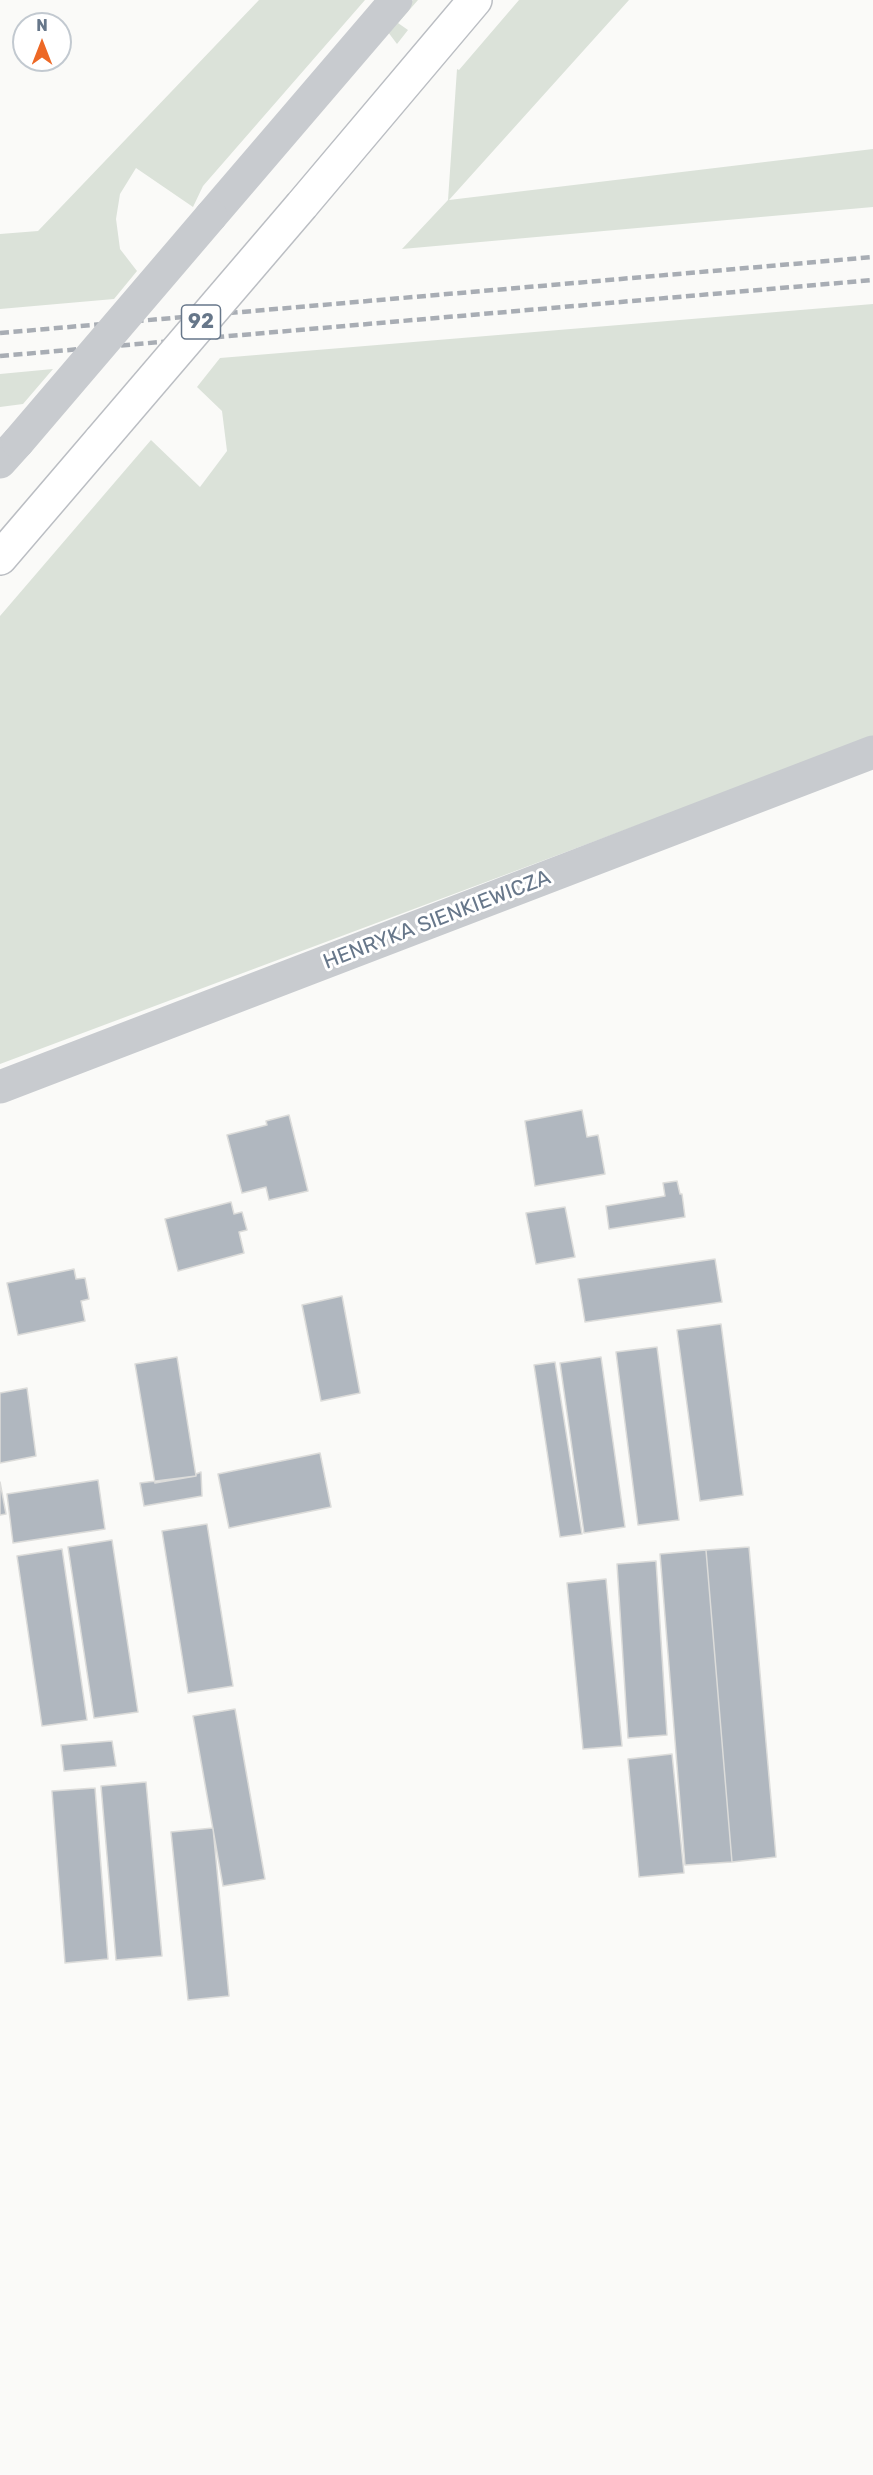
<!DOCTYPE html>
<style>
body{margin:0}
#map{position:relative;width:873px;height:2475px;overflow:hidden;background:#fafaf8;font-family:Rubik,sans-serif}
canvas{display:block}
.north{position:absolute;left:12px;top:12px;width:60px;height:60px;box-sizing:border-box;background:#fff;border:2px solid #c2c9d0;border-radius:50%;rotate:0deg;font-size:16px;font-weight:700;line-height:24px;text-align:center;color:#67778a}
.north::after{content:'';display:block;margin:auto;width:21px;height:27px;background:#ed6825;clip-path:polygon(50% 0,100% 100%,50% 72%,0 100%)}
</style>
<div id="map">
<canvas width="873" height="2475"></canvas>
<div class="north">N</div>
</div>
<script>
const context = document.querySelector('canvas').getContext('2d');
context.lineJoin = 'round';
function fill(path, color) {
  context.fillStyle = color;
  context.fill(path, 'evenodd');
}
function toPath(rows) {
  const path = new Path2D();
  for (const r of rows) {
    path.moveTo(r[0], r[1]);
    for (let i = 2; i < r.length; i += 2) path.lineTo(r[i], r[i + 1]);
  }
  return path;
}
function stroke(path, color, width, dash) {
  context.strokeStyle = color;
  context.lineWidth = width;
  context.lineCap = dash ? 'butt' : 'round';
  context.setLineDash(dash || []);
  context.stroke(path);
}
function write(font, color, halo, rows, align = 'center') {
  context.font = font + ' Rubik,sans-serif';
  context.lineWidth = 6;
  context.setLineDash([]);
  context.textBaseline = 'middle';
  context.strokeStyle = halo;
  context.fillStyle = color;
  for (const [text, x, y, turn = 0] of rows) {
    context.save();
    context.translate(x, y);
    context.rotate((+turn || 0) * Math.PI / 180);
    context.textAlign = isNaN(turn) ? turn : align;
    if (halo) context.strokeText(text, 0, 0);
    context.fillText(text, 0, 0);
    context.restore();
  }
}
fill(toPath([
 [259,0,365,0,203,186,193,207,136,168,120,194,116,219,120,249,137,271,114,299,0,309,0,234,38,231],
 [413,0,418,0,398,23,408,30,397,44,388,32],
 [519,0,629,0,449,200,873,149,873,207,402,249,448,200,457,69,459,70],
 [873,304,873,737,0,1064,0,616,151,440,200,487,227,451,222,411,197,387,220,358],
 [53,369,23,404,0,407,0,374]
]), '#dbe2d9');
const building = toPath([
 [582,1110,587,1137,598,1135,605,1174,535,1186,525,1121,582,1110],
 [289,1115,308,1191,269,1200,266,1187,242,1193,227,1135,267,1125,266,1121,289,1115],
 [677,1181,680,1194,682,1194,685,1217,609,1229,606,1206,665,1196,663,1183,677,1181],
 [231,1202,234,1214,242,1212,247,1230,239,1232,244,1253,178,1271,165,1219,231,1202],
 [565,1207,575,1257,536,1264,526,1213,565,1207],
 [715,1259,722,1302,585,1322,578,1279,715,1259],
 [74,1269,76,1279,85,1278,89,1299,81,1301,85,1321,18,1335,7,1283,74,1269],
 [342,1296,360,1393,321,1401,302,1305,342,1296],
 [721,1324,743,1495,700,1501,677,1330,721,1324],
 [657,1347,679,1520,638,1525,616,1352,657,1347],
 [177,1357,196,1476,155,1483,135,1364,177,1357],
 [601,1357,625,1527,584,1533,560,1363,601,1357],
 [555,1362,582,1534,560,1537,534,1365,555,1362],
 [27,1388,36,1456,0,1463,0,1393,27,1388],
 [320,1453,331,1507,229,1528,218,1474,320,1453],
 [201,1472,202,1496,144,1506,140,1483,196,1476,196,1474,201,1472],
 [98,1480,105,1529,13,1543,7,1494,98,1480],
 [0,1482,6,1514,0,1515,0,1482],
 [207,1524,233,1686,188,1693,162,1531,207,1524],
 [112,1540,138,1712,94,1718,68,1547,112,1540],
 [749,1547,776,1857,732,1862,706,1550,749,1547],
 [62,1549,87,1720,42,1726,17,1556,62,1549],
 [706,1550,732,1862,685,1865,660,1554,706,1550],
 [656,1561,667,1735,628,1738,617,1564,656,1561],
 [606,1579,622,1746,583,1749,567,1583,606,1579],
 [235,1709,265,1879,223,1886,193,1716,235,1709],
 [112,1741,116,1766,64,1771,61,1745,112,1741],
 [672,1754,684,1873,639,1877,628,1759,672,1754],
 [146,1782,162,1956,116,1960,101,1786,146,1782],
 [95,1788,108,1959,65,1963,52,1791,95,1788],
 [213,1828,229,1996,188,2000,171,1832,213,1828]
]);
fill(building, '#b0b7bf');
stroke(building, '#dcdcda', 1.5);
const major = toPath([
 [302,205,475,0],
 [0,558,101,440]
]);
stroke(major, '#bbbec3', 36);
stroke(toPath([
 [211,216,396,0],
 [0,462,18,442],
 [0,1087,873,752]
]), '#c8cbcf', 33);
stroke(major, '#fff', 33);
stroke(toPath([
 [0,333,873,257],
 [0,356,873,280]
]), '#a8adb4', 4.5, [9, 4.5]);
const majorBridge = toPath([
 [101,440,302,205]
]);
stroke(majorBridge, '#bbbec3', 36, []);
stroke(toPath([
 [18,442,211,216]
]), '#c8cbcf', 33);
stroke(majorBridge, '#fff', 33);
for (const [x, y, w] of [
 [201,322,39]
]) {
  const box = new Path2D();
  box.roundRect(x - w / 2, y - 17, w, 34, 4.5);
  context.fillStyle = '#fff';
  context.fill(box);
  stroke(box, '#67778a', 1.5);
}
write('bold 20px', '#67778a', null, [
 ["92",201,322]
]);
write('21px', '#67778a', '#fff', [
 ["HENRYKA SIENKIEWICZA",437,920,-21]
]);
</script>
